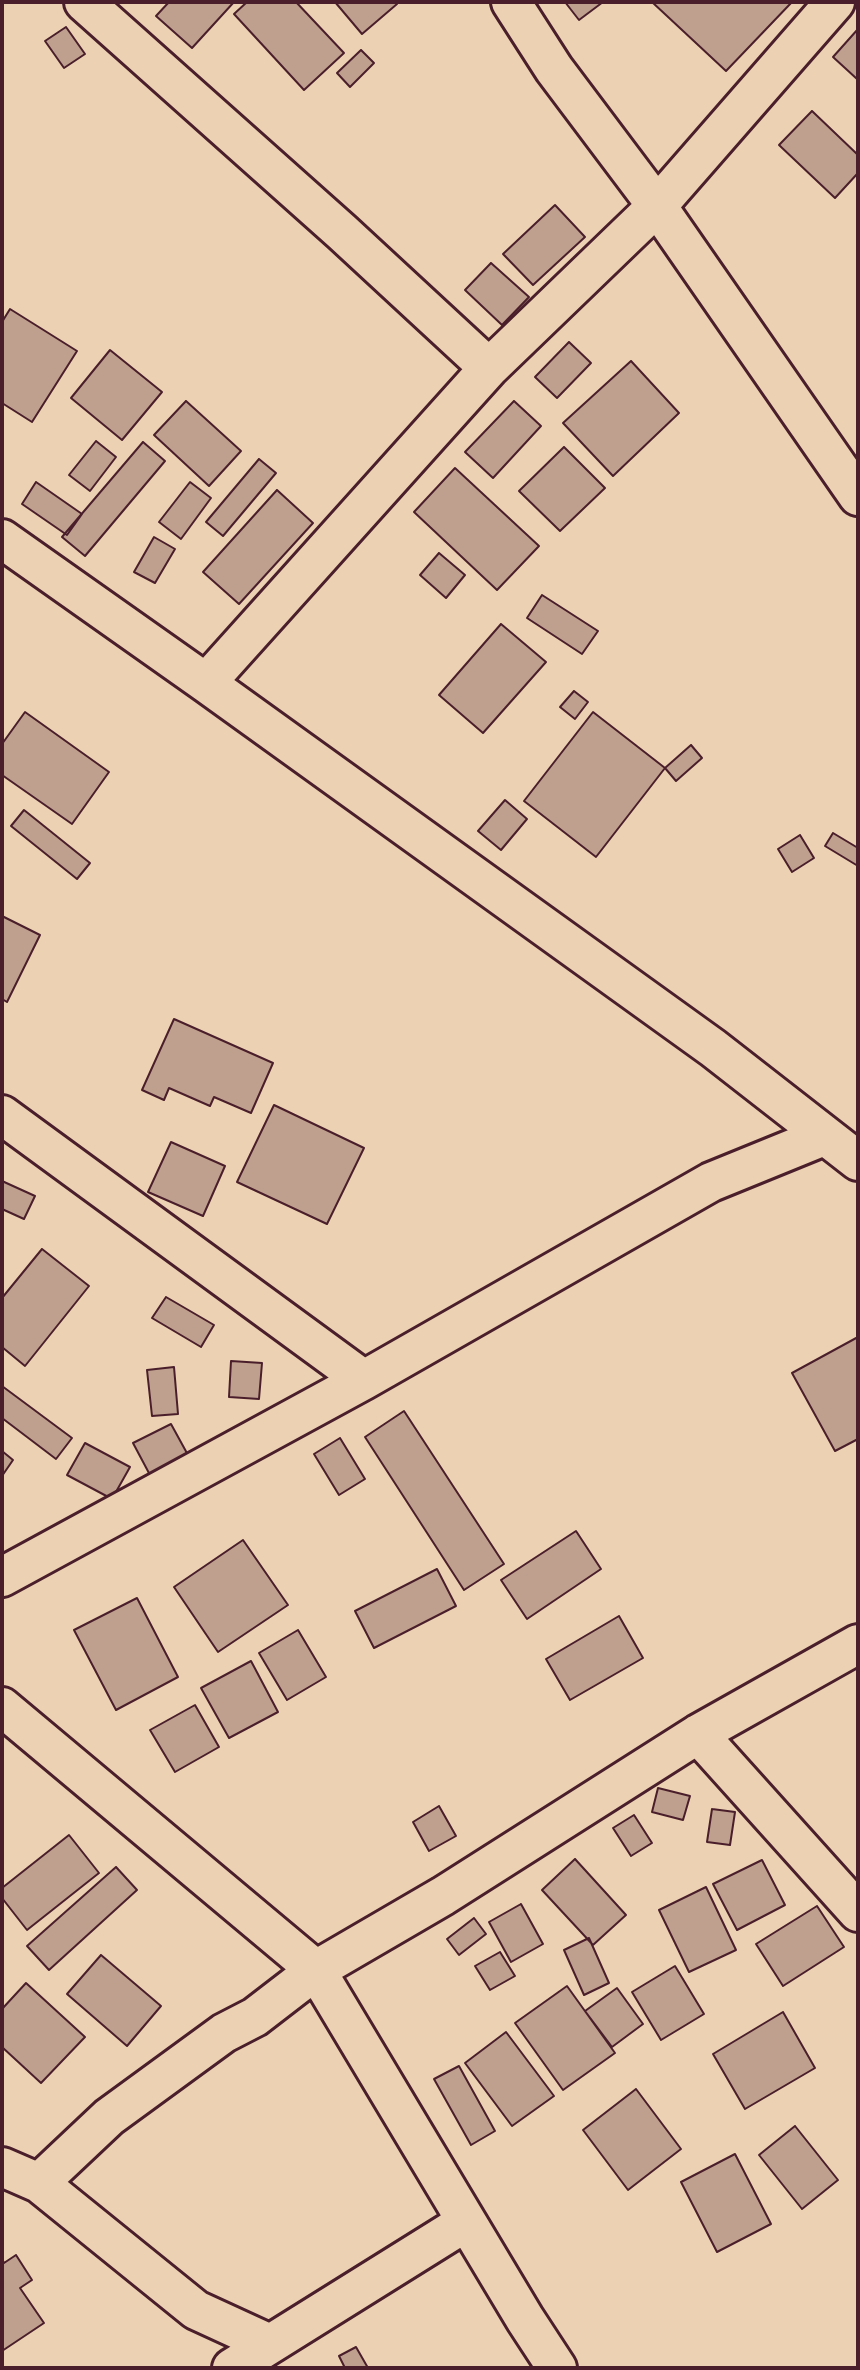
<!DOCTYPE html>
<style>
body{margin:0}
#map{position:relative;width:860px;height:2370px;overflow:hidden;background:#ecd1b3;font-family:Pangolin,sans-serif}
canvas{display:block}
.frame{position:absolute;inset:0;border:4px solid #4a1f2b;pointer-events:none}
</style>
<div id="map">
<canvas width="860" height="2370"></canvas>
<div class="frame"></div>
</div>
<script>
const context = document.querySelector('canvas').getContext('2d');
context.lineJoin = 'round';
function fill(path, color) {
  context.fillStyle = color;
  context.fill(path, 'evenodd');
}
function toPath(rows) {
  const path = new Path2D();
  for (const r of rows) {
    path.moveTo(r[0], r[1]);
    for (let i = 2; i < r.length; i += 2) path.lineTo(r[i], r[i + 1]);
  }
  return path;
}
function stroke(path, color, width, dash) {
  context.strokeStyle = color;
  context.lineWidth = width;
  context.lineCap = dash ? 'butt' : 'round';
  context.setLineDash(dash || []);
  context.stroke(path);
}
const building = toPath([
 [169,2,234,2,192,48,156,16,169,2],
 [247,2,296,2,344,53,304,90,234,14,247,2],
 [335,2,395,2,397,4,362,34,335,2],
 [565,2,603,2,579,20,565,2],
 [652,2,792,2,726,71,652,2],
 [66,27,85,54,64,68,45,41,66,27],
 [858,29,858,78,857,79,833,57,858,29],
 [361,50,374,63,350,87,337,73,361,50],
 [812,111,858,155,858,173,835,198,779,145,812,111],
 [555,205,585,237,533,285,503,254,555,205],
 [491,263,529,297,502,325,465,290,491,263],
 [10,309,77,351,32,422,2,403,2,322,10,309],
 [569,342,591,363,557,398,535,377,569,342],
 [110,350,162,392,122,440,71,398,110,350],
 [631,361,679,413,613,476,563,423,631,361],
 [186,401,241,451,209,486,154,435,186,401],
 [514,401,541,426,493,478,465,452,514,401],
 [96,441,116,457,90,491,69,475,96,441],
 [143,442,165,461,85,556,62,537,143,442],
 [564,447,605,488,560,531,519,491,564,447],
 [259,459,276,473,223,536,206,522,259,459],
 [455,468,539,546,497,590,414,512,455,468],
 [36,482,82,514,67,535,22,504,36,482],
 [190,482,211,498,181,539,159,522,190,482],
 [277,490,313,523,239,604,203,572,277,490],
 [154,537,175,549,155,583,134,572,154,537],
 [439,553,465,575,446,598,420,575,439,553],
 [542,595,598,631,582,654,527,618,542,595],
 [501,624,546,662,483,733,439,695,501,624],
 [574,691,588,702,575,719,560,707,574,691],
 [25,712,109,772,72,824,2,775,2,744,25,712],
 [593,712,665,768,596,857,524,801,593,712],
 [691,745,702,758,676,781,665,768,691,745],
 [505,800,527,819,501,850,478,831,505,800],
 [24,810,90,863,77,879,11,826,24,810],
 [833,833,858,848,858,866,825,846,833,833],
 [800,835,814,858,792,872,778,849,800,835],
 [2,916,40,935,7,1002,2,999,2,916],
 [174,1019,273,1063,251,1113,214,1097,210,1106,169,1088,164,1100,142,1090,174,1019],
 [274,1105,364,1148,327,1224,237,1182,274,1105],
 [171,1142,225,1166,203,1216,148,1192,171,1142],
 [2,1181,35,1196,24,1219,2,1209,2,1181],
 [42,1249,89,1286,25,1366,2,1347,2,1298,42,1249],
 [166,1297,214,1325,201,1347,152,1318,166,1297],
 [858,1337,858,1439,835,1451,792,1373,858,1337],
 [231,1361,262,1363,259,1399,229,1397,231,1361],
 [174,1367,178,1414,152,1416,147,1370,174,1367],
 [2,1386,72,1438,56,1459,2,1418,2,1386],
 [404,1411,504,1564,464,1590,365,1437,404,1411],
 [171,1424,188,1455,150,1475,133,1443,171,1424],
 [340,1438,365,1479,339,1495,314,1454,340,1438],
 [85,1443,130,1467,112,1499,67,1475,85,1443],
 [2,1451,13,1460,2,1476,2,1451],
 [576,1531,601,1569,527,1619,501,1580,576,1531],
 [243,1540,288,1605,218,1652,174,1587,243,1540],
 [437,1569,456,1606,374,1648,355,1611,437,1569],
 [137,1598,178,1677,116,1710,74,1630,137,1598],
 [619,1616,643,1658,570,1700,546,1659,619,1616],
 [298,1630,326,1677,287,1700,259,1653,298,1630],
 [251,1661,278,1712,229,1738,201,1688,251,1661],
 [195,1705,219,1747,175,1772,150,1730,195,1705],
 [658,1788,690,1796,683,1820,652,1812,658,1788],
 [439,1806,456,1836,429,1851,413,1822,439,1806],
 [712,1809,735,1812,730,1845,707,1842,712,1809],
 [634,1815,652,1843,631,1856,613,1828,634,1815],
 [69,1835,99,1873,27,1930,2,1898,2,1888,69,1835],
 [575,1859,626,1915,593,1945,542,1890,575,1859],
 [762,1860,785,1905,737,1930,713,1884,762,1860],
 [116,1867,137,1890,49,1970,27,1946,116,1867],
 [706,1887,736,1950,689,1972,659,1910,706,1887],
 [521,1904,543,1944,511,1962,489,1922,521,1904],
 [817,1906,844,1947,783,1986,756,1944,817,1906],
 [474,1918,486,1934,459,1955,447,1939,474,1918],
 [589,1938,609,1983,584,1995,564,1950,589,1938],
 [500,1952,515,1976,490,1990,475,1966,500,1952],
 [101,1955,161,2006,127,2046,67,1994,101,1955],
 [675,1966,704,2014,661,2040,632,1992,675,1966],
 [26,1983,85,2037,41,2083,2,2047,2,2009,26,1983],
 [567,1986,615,2053,563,2090,515,2023,567,1986],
 [617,1988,643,2024,612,2047,585,2011,617,1988],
 [783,2012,815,2068,745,2109,713,2054,783,2012],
 [506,2032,554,2096,512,2126,465,2063,506,2032],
 [459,2066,495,2131,471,2145,434,2079,459,2066],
 [636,2089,681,2149,628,2190,583,2130,636,2089],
 [795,2126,838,2180,802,2209,759,2155,795,2126],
 [735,2154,771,2224,717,2252,681,2182,735,2154],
 [16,2255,32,2280,20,2288,44,2323,2,2351,2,2259,4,2263,16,2255],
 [356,2347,368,2368,345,2368,339,2356,356,2347]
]);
fill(building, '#bf9f8d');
stroke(building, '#4a1f2b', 2);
const minor = toPath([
 [84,2,342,232,489,368],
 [511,2,554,69,657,206,858,496],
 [2,539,206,683,713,1048,858,1161],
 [206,683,489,368,657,206,835,2],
 [2,1115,364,1380],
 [2,1577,364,1380,711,1182,824,1136],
 [2,1707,316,1970,443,1896,698,1734,858,1644],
 [698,1734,858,1912],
 [2,2167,39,2183,196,2310,270,2344],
 [39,2183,109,2117,224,2033,255,2017,316,1970,525,2319,557,2368],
 [232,2368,466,2222]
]);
stroke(minor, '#4a1f2b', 44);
stroke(minor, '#ecd1b3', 38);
</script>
